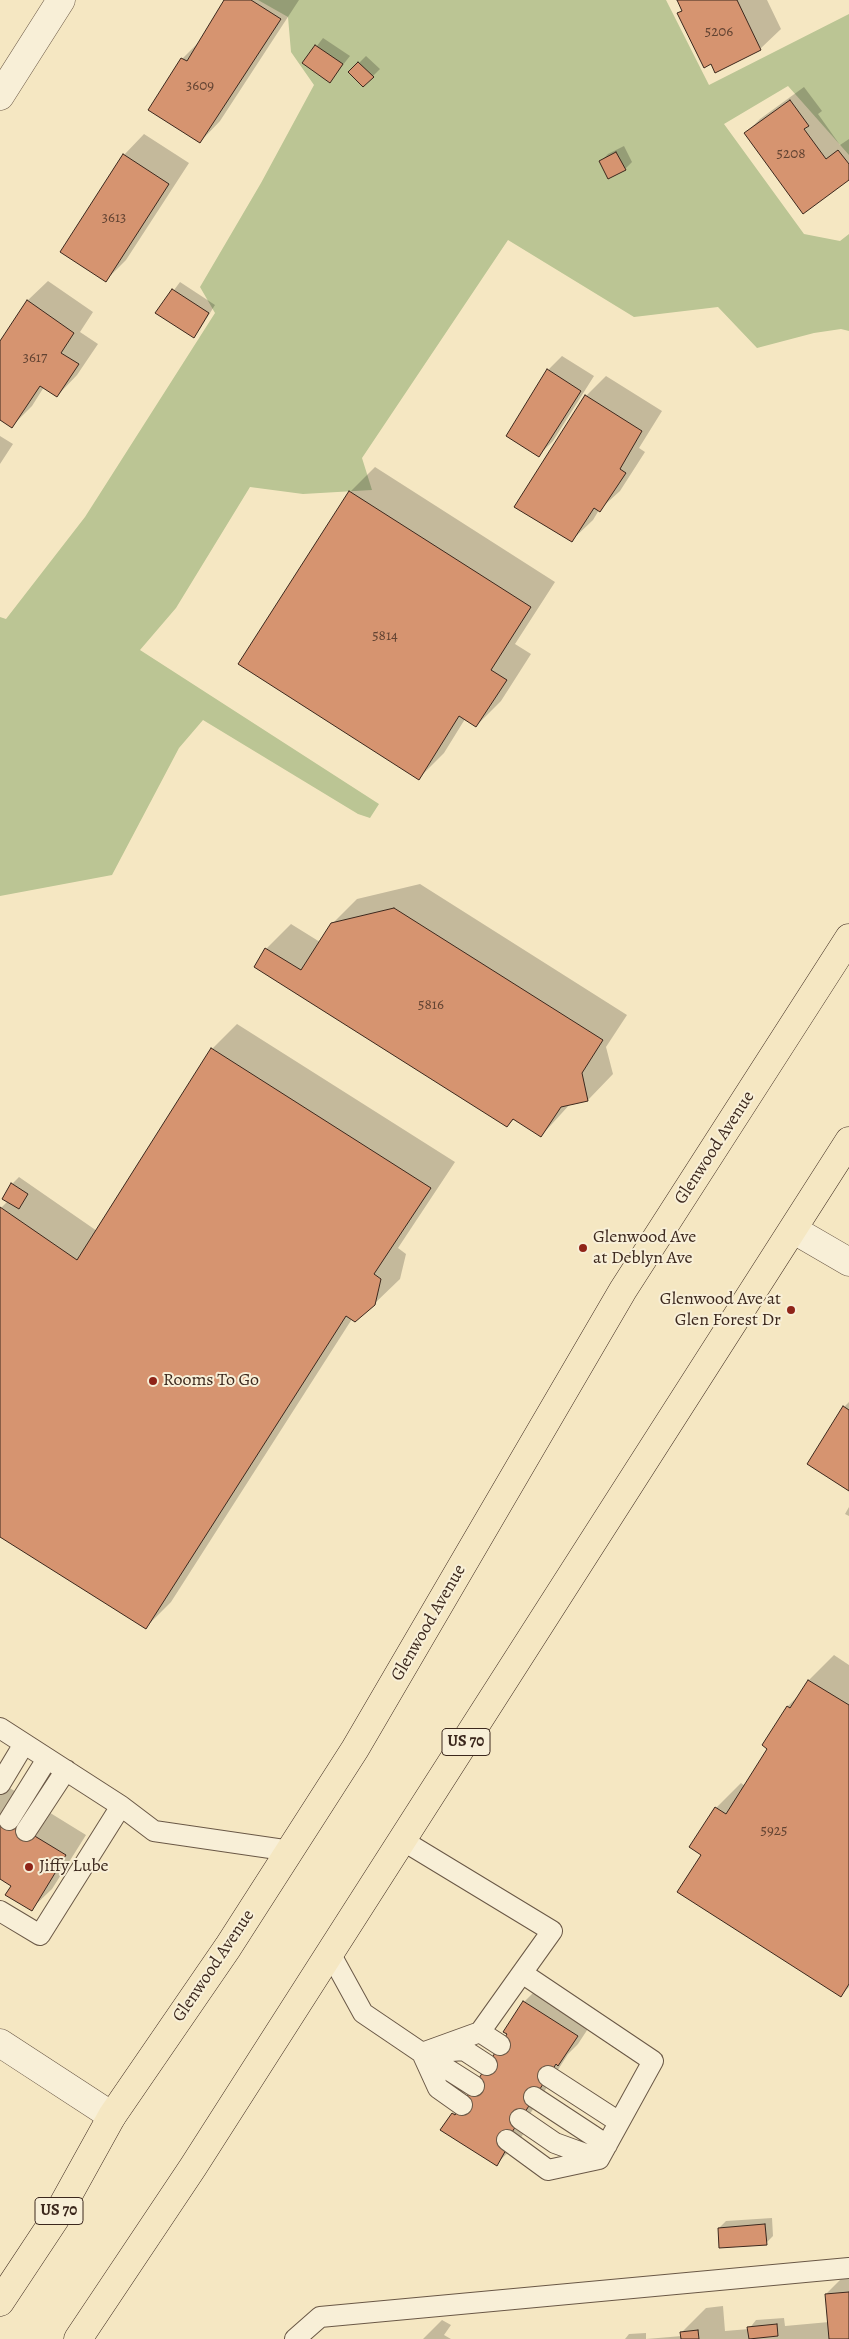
<!DOCTYPE html>
<style>
body{margin:0}
canvas{display:block;background:#f5e7c2}
</style>
<canvas width="849" height="2339"></canvas>
<script>
const context = document.querySelector('canvas').getContext('2d');
context.lineJoin = 'round';
function fill(path, color) {
  context.fillStyle = color;
  context.fill(path, 'evenodd');
}
function toPath(rows) {
  const path = new Path2D();
  for (const r of rows) {
    path.moveTo(r[0], r[1]);
    for (let i = 2; i < r.length; i += 2) path.lineTo(r[i], r[i + 1]);
  }
  return path;
}
function stroke(path, color, width, dash) {
  context.strokeStyle = color;
  context.lineWidth = width;
  context.lineCap = dash ? 'butt' : 'round';
  context.setLineDash(dash || []);
  context.stroke(path);
}
function write(font, color, halo, rows, align = 'center') {
  context.font = font + ' Alegreya,serif';
  context.lineWidth = 4;
  context.setLineDash([]);
  context.textBaseline = 'middle';
  context.strokeStyle = halo;
  context.fillStyle = color;
  for (const [text, x, y, turn = 0] of rows) {
    context.save();
    context.translate(x, y);
    context.rotate((+turn || 0) * Math.PI / 180);
    context.textAlign = isNaN(turn) ? turn : align;
    if (halo) context.strokeText(text, 0, 0);
    context.fillText(text, 0, 0);
    context.restore();
  }
}
fill(toPath([
 [258,0,666,0,709,85,849,14,849,155,788,86,724,124,804,234,840,241,849,234,849,331,841,329,814,333,757,348,718,307,634,317,508,240,362,458,372,490,303,494,250,487,176,608,140,650,379,804,370,818,358,814,203,720,179,748,112,875,0,896,0,617,6,619,85,517,215,313,200,287,261,183,314,85,291,52,288,17]
]), '#bbc594');
fill(toPath([
 [225,0,299,0,220,121,200,142,149,110,182,59,202,39],
 [679,0,767,0,781,29,760,49,711,62,679,14,683,9],
 [323,38,350,56,330,81,304,63],
 [366,56,380,69,363,86,350,72],
 [804,87,822,111,818,114,840,145,849,139,849,179,746,133,760,119],
 [144,134,189,163,126,260,106,280,124,155],
 [624,146,632,162,625,169,601,161,608,154],
 [48,281,93,312,80,332,98,344,77,375,57,396,44,387,32,406,12,426,0,418,0,344,27,301],
 [180,282,215,305,200,329,193,336,157,313],
 [562,356,594,376,553,441,539,455,548,370],
 [606,376,662,411,639,448,645,452,620,491,599,510,593,520,572,540,586,396],
 [0,436,13,444,0,464],
 [375,467,555,582,515,644,531,654,501,701,476,726,465,719,444,753,419,778,350,492],
 [420,884,627,1015,606,1047,613,1074,588,1100,571,1103,541,1136,514,1119,507,1126,255,966,266,949,291,924,320,942,332,924,357,899],
 [237,1024,455,1162,398,1248,406,1254,400,1279,374,1304,352,1319,171,1602,146,1627,0,1535,0,1209,8,1201,12,1184,19,1177,97,1231,212,1049],
 [849,1402,849,1489,844,1407],
 [849,1507,849,1516,845,1514],
 [834,1655,849,1665,849,1987,841,1995,702,1854,716,1808,741,1783,745,1786,769,1748,788,1706,801,1693,809,1680],
 [0,1782,86,1835,52,1889,31,1909,13,1885,0,1877],
 [544,1982,597,2015,578,2044,568,2054,523,2125,527,2128,517,2144,496,2164,453,2114,466,2101,508,2034,524,2002],
 [772,2218,773,2236,766,2243,719,2228,726,2221],
 [849,2271,849,2339,625,2339,629,2334,646,2333,646,2339,682,2336,681,2333,706,2308,723,2306,725,2331,749,2329,756,2320,784,2318,785,2326,829,2322,826,2294],
 [442,2320,451,2325,444,2335,451,2339,423,2339]
]), '#0003');
const building = toPath([
 [224,0,251,0,281,19,200,143,148,110,181,58,187,61,224,0],
 [677,0,737,0,761,50,715,73,711,64,704,68,677,13,682,11,677,0],
 [315,45,343,64,330,83,302,63,315,45],
 [358,62,374,77,363,87,348,72,358,62],
 [790,100,809,126,804,129,826,159,838,150,849,164,849,180,803,214,744,133,790,100],
 [616,152,626,170,608,179,599,161,616,152],
 [123,154,169,184,106,282,60,252,123,154],
 [172,289,209,313,194,338,155,313,172,289],
 [27,300,74,333,61,353,79,364,57,397,40,386,12,428,0,420,0,341,27,300],
 [547,369,581,391,539,457,506,436,547,369],
 [585,395,642,431,620,469,626,473,600,512,594,508,572,542,514,507,585,395],
 [349,491,531,607,491,670,507,680,476,727,459,716,419,780,238,664,349,491],
 [394,908,603,1040,582,1073,588,1101,561,1107,541,1137,513,1119,507,1127,254,967,265,948,301,970,331,923,394,908],
 [211,1048,431,1188,374,1274,381,1279,375,1305,355,1322,346,1316,146,1629,0,1537,0,1207,77,1260,211,1048],
 [11,1183,28,1194,19,1209,2,1199,11,1183],
 [843,1406,849,1410,849,1491,807,1464,843,1406],
 [808,1680,849,1705,849,1984,841,1997,677,1892,701,1855,689,1847,715,1807,726,1814,767,1749,762,1745,787,1706,790,1708,808,1680],
 [0,1815,66,1855,32,1911,5,1895,11,1886,0,1879,0,1815],
 [523,2001,578,2036,558,2066,556,2064,503,2146,507,2148,497,2166,440,2130,452,2113,455,2115,474,2086,507,2034,503,2032,523,2001],
 [765,2224,767,2245,719,2248,718,2228,765,2224],
 [849,2292,849,2339,829,2339,825,2294,849,2292],
 [777,2324,778,2336,749,2339,747,2327,777,2324],
 [698,2330,699,2339,681,2339,680,2332,698,2330]
]);
fill(building, '#d69470');
stroke(building, '#3c281d', 1);
const lane = toPath([
 [0,1728,121,1806,154,1831,291,1851],
 [0,1784,24,1744],
 [9,1820,47,1759],
 [26,1831,66,1770],
 [402,1840,552,1931,522,1973,653,2061,599,2159,548,2170,507,2140],
 [0,1911,40,1935,121,1806],
 [330,1953,363,2013,422,2053,438,2088,462,2105],
 [480,2032,522,1973],
 [439,2052,464,2050,487,2065],
 [422,2053,480,2032,500,2045],
 [422,2053,474,2086],
 [548,2076,619,2122],
 [534,2097,607,2145],
 [520,2119,555,2143,599,2159],
 [295,2339,320,2317,849,2268]
]);
const street = toPath([
 [0,96,61,0],
 [794,1230,849,1262],
 [0,2043,112,2116]
]);
const highway = toPath([
 [0,2302,55,2219,112,2116,228,1947,355,1749,623,1290,849,938],
 [78,2339,193,2167,849,1141]
]);
stroke(lane, '#6a5846', 22);
stroke(street, '#6a5846', 29);
stroke(highway, '#3c281d', 29);
stroke(lane, '#f8efd7', 20);
stroke(street, '#f8efd7', 28);
stroke(highway, '#f5e7c2', 28);
for (const [x, y, r, color] of [
 [583,1248,5,"#8f2418"],
 [791,1310,5,"#8f2418"],
 [153,1381,5,"#8f2418"],
 [29,1867,5,"#8f2418"]
]) {
  const dot = new Path2D();
  dot.arc(x, y, r, 0, 2 * Math.PI);
  context.fillStyle = color;
  context.fill(dot);
  stroke(dot, '#f8efd7', 2);
}
write('15px', '#624332', null, [
 ["5206",719,32],
 ["3609",200,86],
 ["5208",791,154],
 ["3613",114,218],
 ["3617",35,358],
 ["5814",385,636],
 ["5816",431,1005],
 ["5925",774,1831]
]);
for (const [x, y, w] of [
 [466,1742,48],
 [59,2211,48]
]) {
  const box = new Path2D();
  box.roundRect(x - w / 2, y - 13.5, w, 27, 4);
  context.fillStyle = '#f8efd7';
  context.fill(box);
  stroke(box, '#3c281d', 1);
}
write('bold 16px', '#3c281d', null, [
 ["US 70",466,1742],
 ["US 70",59,2211]
]);
write('18px', '#3c281d', '#f8efd7', [
 ["Glenwood Avenue",715,1148,-57],
 ["Glenwood Avenue",429,1623,-60],
 ["Glenwood Avenue",214,1966,-56]
]);
write('18px', '#3c281d', '#f8efd7', [
 ["Glenwood Ave",593,1238],
 ["at Deblyn Ave",593,1259],
 ["Glenwood Ave at",781,1300,"right"],
 ["Glen Forest Dr",781,1321,"right"],
 ["Rooms To Go",163,1381],
 ["Jiffy Lube",39,1867]
], 'left');
</script>
